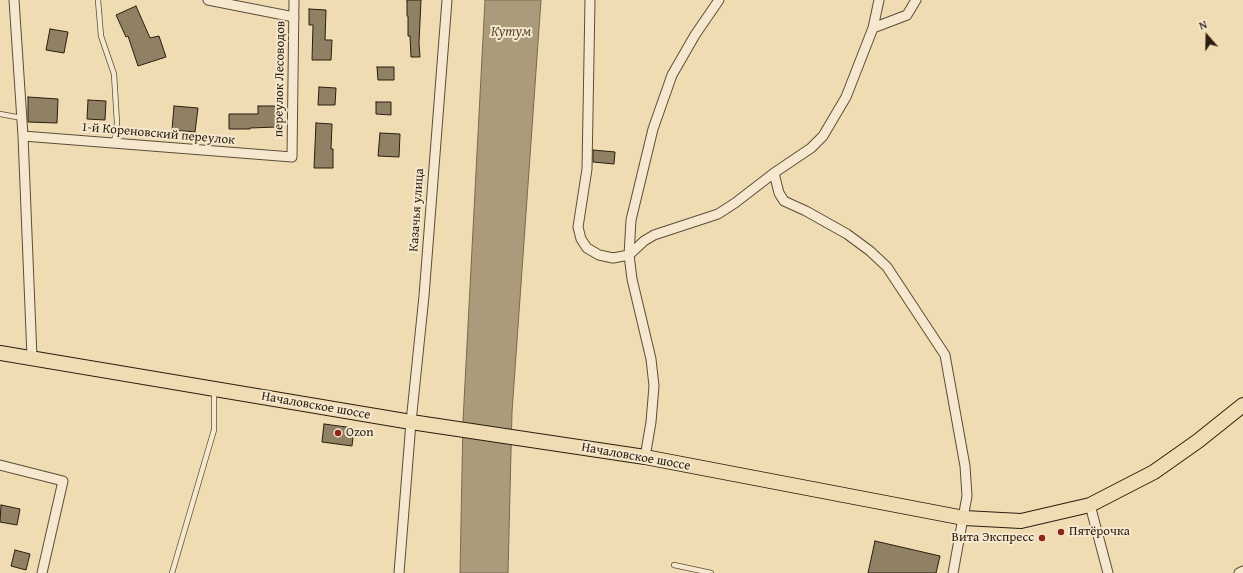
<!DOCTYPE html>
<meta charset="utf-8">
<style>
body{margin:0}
#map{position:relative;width:1243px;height:573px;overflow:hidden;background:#f0dcb3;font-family:"Gentium Book Plus",serif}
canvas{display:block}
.north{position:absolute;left:1187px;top:16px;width:40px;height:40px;-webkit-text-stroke:3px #f5e8ce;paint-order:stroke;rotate:340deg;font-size:11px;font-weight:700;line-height:16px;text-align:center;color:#291e0f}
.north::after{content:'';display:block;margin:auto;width:14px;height:18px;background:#291e0f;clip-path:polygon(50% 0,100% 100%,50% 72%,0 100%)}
</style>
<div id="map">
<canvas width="1243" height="573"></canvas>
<div class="north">N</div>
</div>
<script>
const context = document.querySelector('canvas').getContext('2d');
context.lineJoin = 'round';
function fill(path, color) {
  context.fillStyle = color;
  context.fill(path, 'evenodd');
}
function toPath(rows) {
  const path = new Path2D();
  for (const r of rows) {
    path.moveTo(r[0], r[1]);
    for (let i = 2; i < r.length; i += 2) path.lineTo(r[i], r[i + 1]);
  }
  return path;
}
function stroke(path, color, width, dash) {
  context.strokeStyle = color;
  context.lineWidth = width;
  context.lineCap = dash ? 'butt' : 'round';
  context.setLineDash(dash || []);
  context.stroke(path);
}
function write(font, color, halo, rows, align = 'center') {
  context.font = font + ' "Gentium Book Plus",serif';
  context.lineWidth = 4;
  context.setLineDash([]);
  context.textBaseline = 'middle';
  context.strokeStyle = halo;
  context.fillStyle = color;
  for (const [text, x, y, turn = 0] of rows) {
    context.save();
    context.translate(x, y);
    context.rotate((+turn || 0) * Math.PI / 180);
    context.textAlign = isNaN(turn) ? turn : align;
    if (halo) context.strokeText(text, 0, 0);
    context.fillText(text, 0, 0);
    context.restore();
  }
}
const water = toPath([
 [485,0,541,0,512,412,508,573,460,573,463,421,485,0]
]);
fill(water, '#ac9b7b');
stroke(water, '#786950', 1);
const building = toPath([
 [407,0,421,0,419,43,420,57,411,57,410,36,408,36,408,16,407,16,407,0],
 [136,6,150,38,159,36,166,57,138,66,128,36,126,37,116,15,136,6],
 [309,9,326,10,325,40,332,40,331,60,312,60,313,25,309,25,309,9],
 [50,29,68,32,64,53,46,50,50,29],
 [377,67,394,67,394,80,378,80,377,67],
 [319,87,336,88,335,105,318,105,319,87],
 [28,97,58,99,57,123,28,122,28,97],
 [88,100,106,101,105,120,87,119,88,100],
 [376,102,391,102,391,115,376,114,376,102],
 [174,106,198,108,195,132,172,130,174,106],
 [258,106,277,106,277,127,250,128,250,129,229,129,229,114,258,114,258,106],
 [316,123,332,124,331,149,333,149,333,168,314,168,316,123],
 [380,133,400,134,399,157,378,156,380,133],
 [593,150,615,152,614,164,593,162,593,150],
 [324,424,354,428,352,446,322,442,324,424],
 [1,505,20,509,17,525,0,522,1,505],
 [875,541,940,556,936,573,868,573,875,541],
 [15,550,30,554,26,570,11,566,15,550]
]);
fill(building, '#908164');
stroke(building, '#291e0f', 1);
const lane = toPath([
 [98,0,101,36,114,74,117,123,114,143],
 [0,114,22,118],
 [674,565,711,573],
 [172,573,214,430,214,390]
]);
const street = toPath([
 [14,0,23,136,32,357],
 [208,0,294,17],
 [590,0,587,169,578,227,581,239,587,248,599,255,613,258,629,255,644,241,654,235,718,214,735,203,774,173,811,148,823,136,846,97,873,28,879,0],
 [873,28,907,15,916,0],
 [23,136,292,157,294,0],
 [774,173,779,193,784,201,806,211,847,234,870,251,887,267,945,355,965,466,967,496,953,573],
 [645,457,651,422,654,386,651,359,632,279,629,255,631,220,653,129,672,75,695,35,719,0],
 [0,465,63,481,42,573],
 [1090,505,1108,573],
 [399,573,411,422,424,296,447,0],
 [1239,573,1243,571]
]);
const primary = toPath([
 [0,353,411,422,645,457,964,518,1021,521,1090,505,1154,472,1198,441,1243,405]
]);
stroke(lane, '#5b4e38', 6);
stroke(street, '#5b4e38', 11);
stroke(primary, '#291e0f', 16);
stroke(lane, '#f5e8ce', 4.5);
stroke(street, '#f5e8ce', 9);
stroke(primary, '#f0dcb3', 14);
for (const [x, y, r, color] of [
 [338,433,4,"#8f2418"],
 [1061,532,4,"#8f2418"],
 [1042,538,4,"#8f2418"]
]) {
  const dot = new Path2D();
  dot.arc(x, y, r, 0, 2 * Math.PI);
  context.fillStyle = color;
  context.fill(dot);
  stroke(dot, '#f5e8ce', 1.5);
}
write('13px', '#291e0f', '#f5e8ce', [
 ["переулок Лесоводов",280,79,-89],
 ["1-й Кореновский переулок",158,134,5],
 ["Казачья улица",417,210,-86],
 ["Началовское шоссе",316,406,10],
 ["Началовское шоссе",636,457,10]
]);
write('13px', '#291e0f', '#f5e8ce', [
 ["Ozon",346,433],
 ["Пятёрочка",1069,532],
 ["Вита Экспресс",1034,538,"right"]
], 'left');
write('italic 14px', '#574a35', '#f5e8ce', [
 ["Кутум",511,32]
]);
</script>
